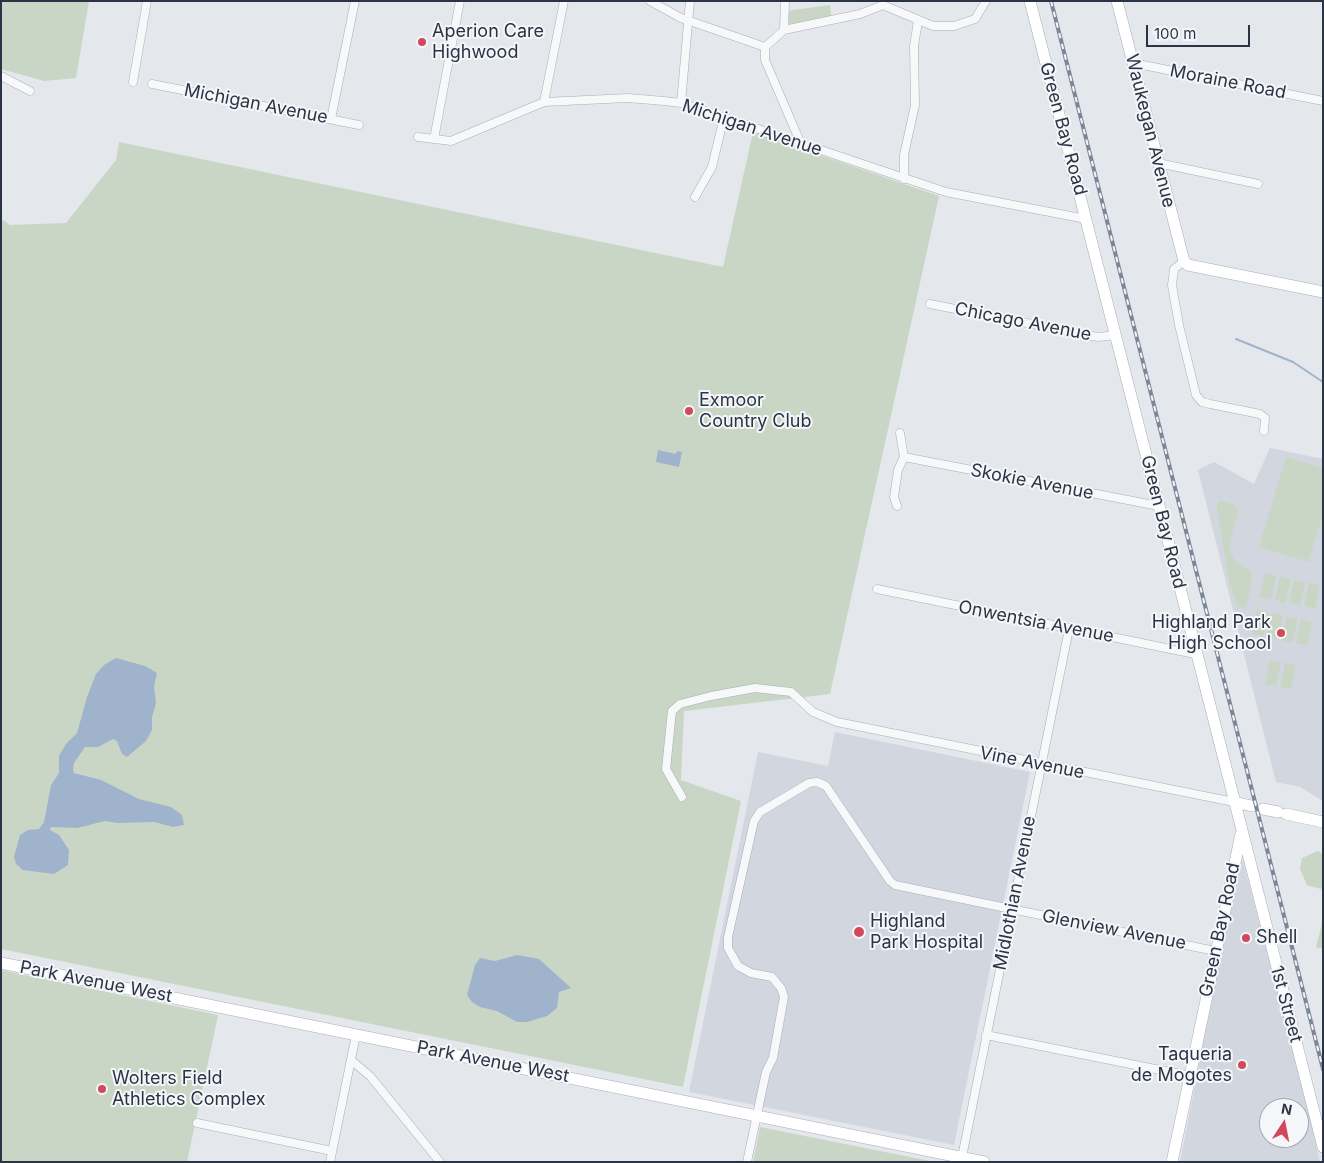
<!DOCTYPE html>
<style>
body{margin:0}
#map{position:relative;width:1324px;height:1163px;overflow:hidden;background:#e4e7ec;font-family:Inter,sans-serif}
canvas{display:block}
.frame{position:absolute;inset:0;border:2px solid #2b3445;pointer-events:none}
.north{position:absolute;left:1259px;top:1098px;width:50px;height:50px;box-sizing:border-box;background:#f4f6f9;border:1px solid #a4a8b1;border-radius:50%;rotate:11deg;font-size:14px;font-weight:700;line-height:20px;text-align:center;color:#2b3445}
.north::after{content:'';display:block;margin:auto;width:18px;height:22px;background:#d1495b;clip-path:polygon(50% 0,100% 100%,50% 72%,0 100%)}
.scale{position:absolute;left:1146px;top:25px;width:104px;height:22px;box-sizing:border-box;border:2px solid #2b3445;border-top:0;padding-left:6px;font-size:15px;line-height:18px;white-space:nowrap;color:#2b3445;-webkit-text-stroke:4px #f4f6f9;paint-order:stroke}
</style>
<div id="map">
<canvas width="1324" height="1163"></canvas>
<div class="frame"></div>
<div class="north">N</div>
<div class="scale">100 m</div>
</div>
<script>
const context = document.querySelector('canvas').getContext('2d');
context.lineJoin = 'round';
function fill(path, color) {
  context.fillStyle = color;
  context.fill(path, 'evenodd');
}
function toPath(rows) {
  const path = new Path2D();
  for (const r of rows) {
    path.moveTo(r[0], r[1]);
    for (let i = 2; i < r.length; i += 2) path.lineTo(r[i], r[i + 1]);
  }
  return path;
}
function stroke(path, color, width, dash) {
  context.strokeStyle = color;
  context.lineWidth = width;
  context.lineCap = dash ? 'butt' : 'round';
  context.setLineDash(dash || []);
  context.stroke(path);
}
function write(font, color, halo, rows, align = 'center') {
  context.font = font + ' Inter,sans-serif';
  context.lineWidth = 4;
  context.setLineDash([]);
  context.textBaseline = 'middle';
  context.strokeStyle = halo;
  context.fillStyle = color;
  for (const [text, x, y, turn = 0] of rows) {
    context.save();
    context.translate(x, y);
    context.rotate((+turn || 0) * Math.PI / 180);
    context.textAlign = isNaN(turn) ? turn : align;
    if (halo) context.strokeText(text, 0, 0);
    context.fillText(text, 0, 0);
    context.restore();
  }
}
fill(toPath([
 [1270,448,1323,459,1323,801,1300,787,1276,782,1198,470,1214,462,1254,484],
 [835,732,1030,772,954,1145,689,1092,758,752,828,766],
 [1239,861,1243,861,1307,1105,1320,1162,1180,1162],
 [1269,1108,1299,1108,1299,1138,1269,1138]
]), '#d2d6de');
fill(toPath([
 [1,1,89,1,76,78,44,81,1,69],
 [830,5,831,18,791,24,787,22,786,11],
 [753,132,939,196,830,694,684,711,681,780,741,801,683,1087,1,949,1,219,10,225,66,223,116,160,119,142,723,267],
 [1286,457,1323,468,1323,514,1308,562,1259,547],
 [1220,501,1235,505,1238,512,1229,547,1235,562,1250,571,1252,576,1247,604,1244,608,1237,606,1230,585,1217,509,1217,504],
 [1265,573,1276,576,1271,600,1260,597],
 [1280,576,1291,579,1285,603,1275,600],
 [1294,580,1305,582,1300,606,1289,603],
 [1309,583,1320,585,1315,609,1304,606],
 [1257,610,1268,613,1263,637,1252,634],
 [1272,613,1283,616,1278,639,1267,637],
 [1287,617,1298,619,1292,643,1281,640],
 [1301,619,1312,622,1307,646,1296,643],
 [1270,660,1281,662,1276,686,1265,684],
 [1285,663,1296,665,1291,689,1280,687],
 [1318,851,1323,854,1323,887,1321,889,1307,885,1300,869,1302,858],
 [1323,920,1323,949,1316,947],
 [1,970,218,1015,187,1162,1,1162],
 [760,1127,935,1162,753,1162]
]), '#c9d6c5');
fill(toPath([
 [658,450,676,454,677,451,682,452,679,467,656,462],
 [116,658,145,666,157,673,154,686,156,703,152,717,152,730,146,741,127,757,122,754,117,741,113,739,98,747,85,747,74,763,73,770,74,773,101,780,139,799,171,807,182,815,184,825,173,827,154,822,118,823,105,821,77,828,51,827,50,830,59,835,69,850,68,865,54,874,23,870,16,864,14,857,20,835,28,830,39,829,44,822,51,785,59,773,59,756,66,744,77,733,87,697,96,674,104,665],
 [517,955,539,959,571,988,559,992,557,1008,547,1016,527,1022,517,1022,497,1011,480,1007,472,1002,467,995,475,965,480,958,495,961]
]), '#9fb4cc');
stroke(toPath([
 [1236,339,1293,362,1323,382]
]), '#9fb4cc', 2);
const street = toPath([
 [650,1,681,18,765,47],
 [785,1,784,30,860,14,883,5,933,26,954,26,975,19,986,1],
 [784,30,765,47,765,60,801,144],
 [1133,63,1323,101],
 [1,76,30,91],
 [133,82,147,1],
 [152,84,359,125],
 [544,102,564,1],
 [681,103,690,1],
 [331,119,355,1],
 [418,137,451,141,544,102,628,98,664,101,681,103,946,192,1086,219],
 [434,139,460,1],
 [1158,163,1258,184],
 [904,179,904,155,915,105,914,46,918,21],
 [695,197,712,167,724,117],
 [1184,261,1174,269,1172,285,1179,325,1196,395,1202,402,1210,404,1260,414,1265,418,1264,431],
 [930,304,1098,337,1116,335],
 [904,457,1159,506],
 [897,506,894,497,898,470,904,457,900,433],
 [877,589,1195,654],
 [682,797,666,769,672,711,680,704,711,696,755,688,791,692,813,712,837,722,1234,802],
 [986,1035,1190,1076],
 [351,1060,370,1076,440,1162],
 [197,1123,332,1151],
 [962,1157,1069,629],
 [330,1162,356,1035],
 [747,1162,766,1072,773,1058,784,997,781,988,772,977,751,973,738,966,728,948,728,937,754,821,760,812,809,783,817,782,826,786,890,881,895,885,1215,951]
]);
const secondary = toPath([
 [1030,1,1323,1147],
 [1117,1,1184,261,1188,265,1323,292],
 [1234,802,1252,806],
 [1263,809,1278,812],
 [1286,814,1323,822],
 [1,963,984,1162],
 [1172,1162,1241,834]
]);
stroke(street, '#a9aeb7', 9);
stroke(secondary, '#a9aeb7', 12);
stroke(street, '#f7f8fa', 8);
stroke(secondary, '#fff', 11);
const rail = toPath([
 [1051,1,1323,1069]
]);
stroke(rail, '#7d8696', 4);
stroke(rail, '#f4f6f9', 2, [5.5]);
for (const [x, y, r, color] of [
 [422,42,5,"#d1495b"],
 [689,411,5,"#d1495b"],
 [1281,633,5,"#d1495b"],
 [859,932,6,"#d1495b"],
 [1246,938,5,"#d1495b"],
 [1242,1065,5,"#d1495b"],
 [102,1089,5,"#d1495b"]
]) {
  const dot = new Path2D();
  dot.arc(x, y, r, 0, 2 * Math.PI);
  context.fillStyle = color;
  context.fill(dot);
  stroke(dot, '#f4f6f9', 2);
}
write('18px', '#2b3445', '#f4f6f9', [
 ["Aperion Care",432,32],
 ["Highwood",432,53],
 ["Exmoor",699,401],
 ["Country Club",699,422],
 ["Highland Park",1271,623,"right"],
 ["High School",1271,644,"right"],
 ["Highland",870,922],
 ["Park Hospital",870,943],
 ["Shell",1256,938],
 ["Taqueria",1232,1055,"right"],
 ["de Mogotes",1232,1076,"right"],
 ["Wolters Field",112,1079],
 ["Athletics Complex",112,1100]
], 'left');
write('18px', '#2b3445', '#f4f6f9', [
 ["Moraine Road",1228,82,11],
 ["Michigan Avenue",256,104,11],
 ["Michigan Avenue",752,128,18],
 ["Green Bay Road",1063,129,75],
 ["Waukegan Avenue",1150,131,76],
 ["Chicago Avenue",1023,322,11],
 ["Skokie Avenue",1032,482,11],
 ["Green Bay Road",1163,522,76],
 ["Onwentsia Avenue",1036,622,11],
 ["Vine Avenue",1032,763,11],
 ["Midlothian Avenue",1015,893,-79],
 ["Glenview Avenue",1114,930,11],
 ["Green Bay Road",1220,930,-78],
 ["Park Avenue West",96,982,11],
 ["1st Street",1286,1004,75],
 ["Park Avenue West",493,1062,11]
]);
</script>
